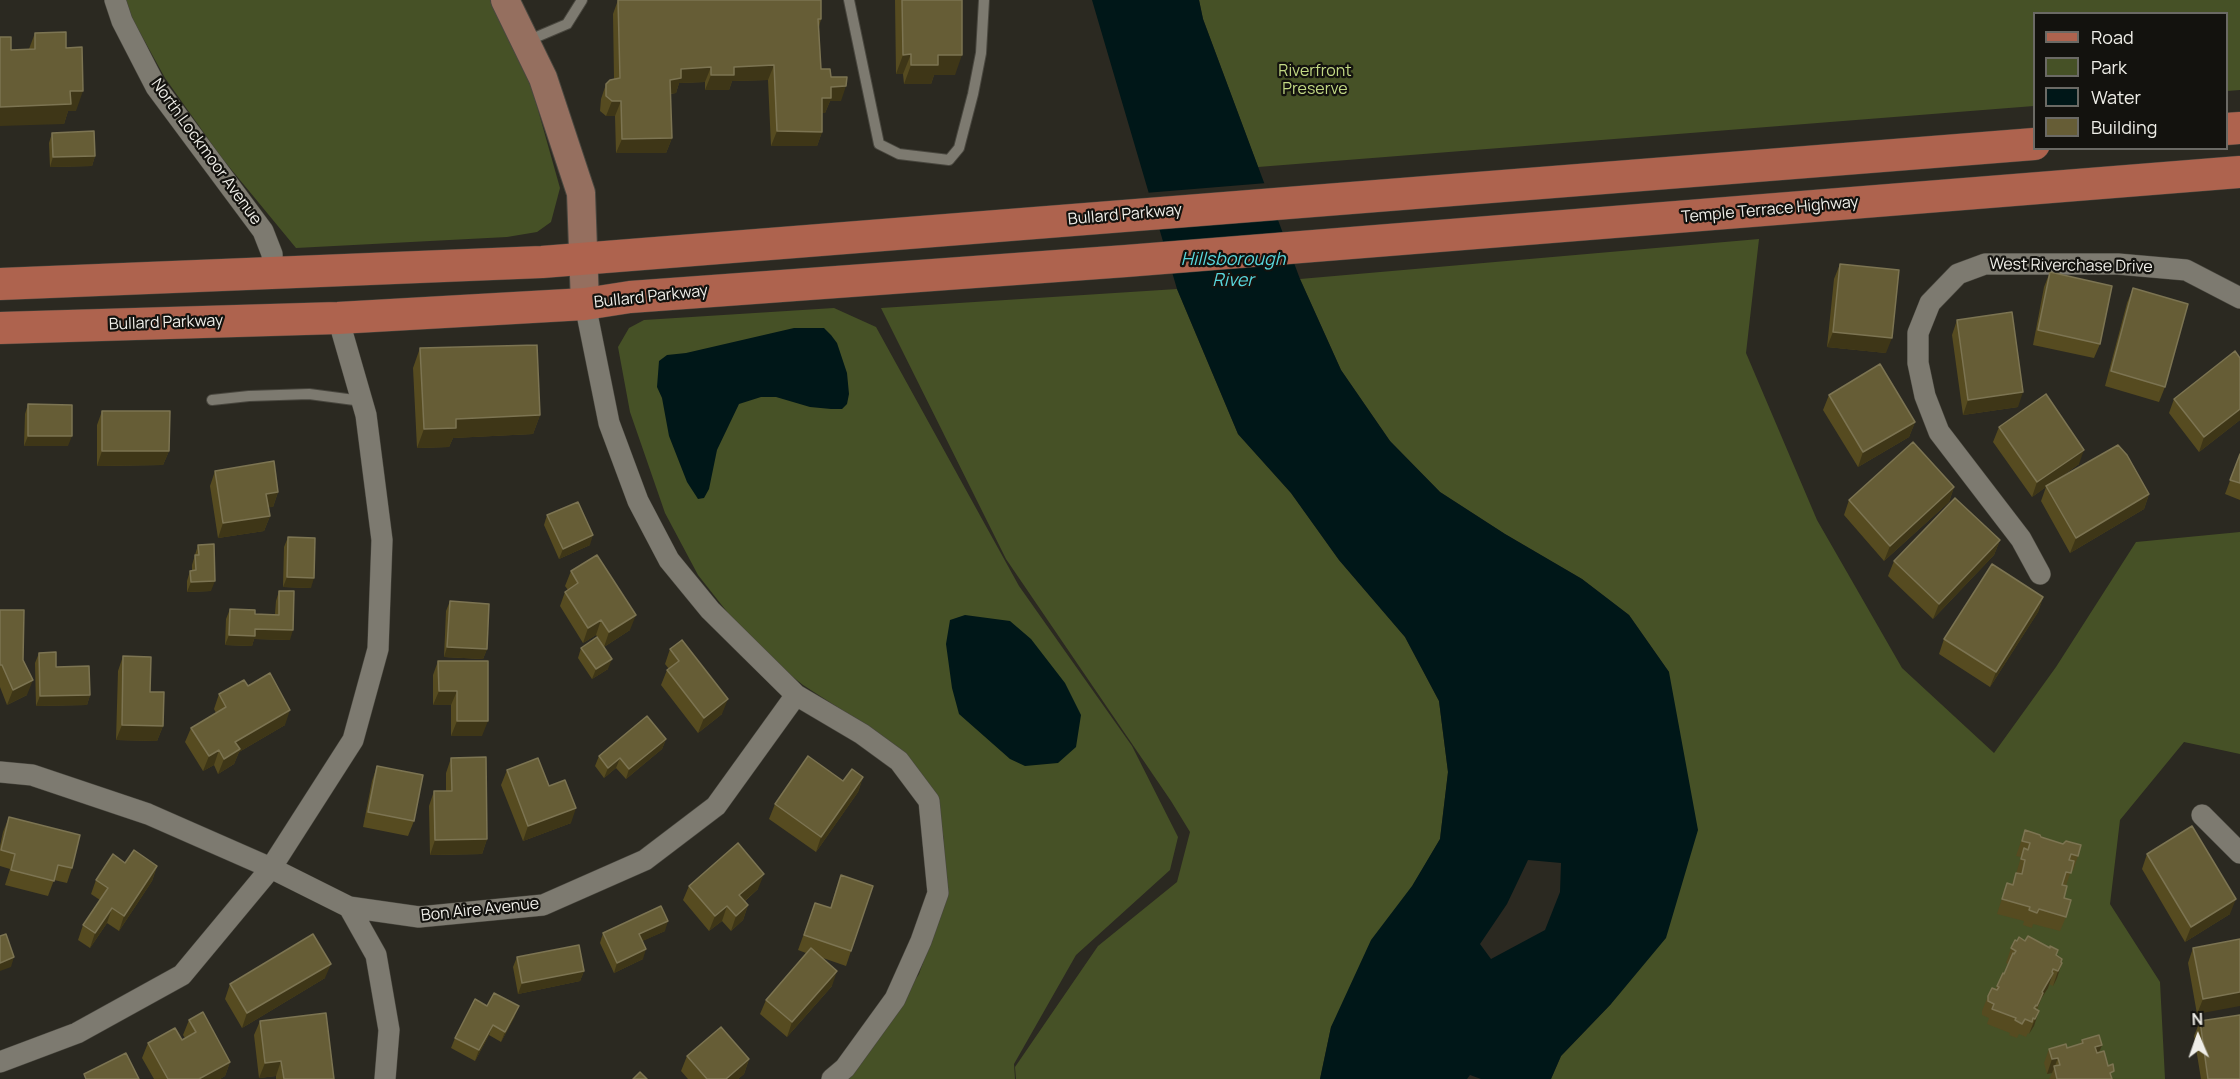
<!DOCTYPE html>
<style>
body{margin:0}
#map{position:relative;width:2240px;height:1079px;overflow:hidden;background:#2b2921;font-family:Manrope,sans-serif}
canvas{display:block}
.legend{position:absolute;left:2033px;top:12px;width:195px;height:138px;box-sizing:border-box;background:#13120e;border:2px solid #6b6a65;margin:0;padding:8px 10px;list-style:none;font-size:18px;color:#efeee8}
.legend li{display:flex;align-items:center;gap:12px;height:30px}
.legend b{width:30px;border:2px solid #6b6a65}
.north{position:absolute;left:2168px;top:1007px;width:60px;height:60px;-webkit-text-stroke:4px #13120e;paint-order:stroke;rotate:358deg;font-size:16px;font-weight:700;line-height:24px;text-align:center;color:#efeee8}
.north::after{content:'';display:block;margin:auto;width:21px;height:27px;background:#efeee8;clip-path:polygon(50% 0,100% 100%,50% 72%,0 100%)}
</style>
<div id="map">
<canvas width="2240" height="1079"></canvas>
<ul class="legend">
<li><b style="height:8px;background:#ae634e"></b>Road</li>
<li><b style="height:16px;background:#465126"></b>Park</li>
<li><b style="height:16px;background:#001718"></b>Water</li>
<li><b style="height:16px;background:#665d36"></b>Building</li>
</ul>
<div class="north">N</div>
</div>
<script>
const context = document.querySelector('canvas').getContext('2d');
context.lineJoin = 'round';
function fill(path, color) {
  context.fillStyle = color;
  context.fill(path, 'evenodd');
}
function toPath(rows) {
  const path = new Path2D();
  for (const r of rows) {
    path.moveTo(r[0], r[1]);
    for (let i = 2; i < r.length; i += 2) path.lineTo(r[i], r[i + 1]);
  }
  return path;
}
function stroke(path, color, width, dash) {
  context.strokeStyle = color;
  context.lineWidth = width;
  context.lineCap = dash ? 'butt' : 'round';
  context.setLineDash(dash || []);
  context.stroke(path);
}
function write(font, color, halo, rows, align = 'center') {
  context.font = font + ' Manrope,sans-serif';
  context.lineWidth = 4.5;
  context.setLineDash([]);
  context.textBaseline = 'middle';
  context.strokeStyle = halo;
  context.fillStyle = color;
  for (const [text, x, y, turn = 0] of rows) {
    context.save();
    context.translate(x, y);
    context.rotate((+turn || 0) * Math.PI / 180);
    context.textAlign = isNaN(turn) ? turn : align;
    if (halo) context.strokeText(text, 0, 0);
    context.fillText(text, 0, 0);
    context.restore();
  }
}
fill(toPath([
 [126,0,490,0,531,85,560,188,551,222,537,232,507,237,296,248,221,157,165,78,133,20],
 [1199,0,2240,0,2240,90,2227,91,2226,14,2034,14,2034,106,1258,167,1203,19],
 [1759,239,1746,353,1817,520,1902,668,1994,753,2056,667,2136,542,2240,532,2240,754,2184,742,2120,820,2110,904,2160,982,2165,1079,1551,1079,1561,1056,1611,1004,1669,672,1629,615,1582,579,1505,534,1440,492,1390,441,1341,370,1300,279],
 [1177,289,1238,434,1291,493,1339,560,1405,637,1439,701,1448,772,1440,839,1331,1027,1320,1079,1016,1079,1015,1067,1098,946,1177,882,1190,832,1171,801,1006,559,881,308],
 [834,308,876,327,1019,586,1132,746,1178,837,1170,870,1076,955,1014,1064,1015,1079,843,1079,863,1061,919,974,941,911,944,841,936,793,865,725,803,685,754,646,698,575,665,513,630,412,618,347,629,328,644,320]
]), '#465126');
fill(toPath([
 [1092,0,1199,0,1203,19,1300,279,1341,370,1390,441,1440,492,1505,534,1582,579,1629,615,1669,672,1698,830,1666,938,1611,1004,1561,1056,1551,1079,1481,1079,1470,1075,1467,1079,1320,1079,1331,1027,1371,940,1412,886,1440,839,1448,772,1439,701,1405,637,1339,560,1291,493,1238,434,1177,289],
 [1528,860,1561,863,1560,892,1545,930,1491,959,1480,944,1507,904],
 [794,328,824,328,831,335,837,343,847,373,849,394,847,404,842,409,831,409,810,407,776,397,761,397,739,404,717,450,709,489,704,498,698,499,687,482,669,436,662,398,657,387,659,361,667,355,686,353],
 [965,615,1010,621,1031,639,1065,683,1081,715,1076,747,1058,763,1025,766,1010,759,959,714,952,688,946,644,950,620]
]), '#001718');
fill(toPath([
 [1267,183,1280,218,1156,228,1145,193]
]), '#2b2921');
const lane = toPath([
 [849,0,879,144,899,154,949,160,959,148,973,94,981,53,984,0],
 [527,41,567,24,582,0],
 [212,400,249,396,309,394,362,401]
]);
const street = toPath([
 [115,0,122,21,156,87,263,231,272,254,273,273],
 [585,304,609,423,638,501,669,560,710,610,796,695,862,734,899,761,929,801,938,893,921,941,895,999,845,1068,832,1079],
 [2040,574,2021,539,1939,432,1925,396,1918,363,1918,333,1930,303,1958,274,1985,264,2118,264,2186,270,2240,298],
 [0,772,32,775,148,814,271,868,349,907,419,917,543,905,645,860,716,806,796,695],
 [2202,815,2240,853],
 [349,907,376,955,389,1030,385,1079],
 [0,1062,77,1033,182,975,271,868,353,740,378,649,382,540,366,415,338,318]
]);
const secondary = toPath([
 [505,0,543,78,581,193,585,304]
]);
const primary = toPath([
 [2226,129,2240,128],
 [0,284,542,262,2034,144],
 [0,328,338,318,585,304,630,297,1126,261,2240,172]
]);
stroke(lane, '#49473f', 12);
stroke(street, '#49473f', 22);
stroke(secondary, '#49473f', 30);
stroke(primary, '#49473f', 33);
stroke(lane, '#7d7a70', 10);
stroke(street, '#7d7a70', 21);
stroke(secondary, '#956f5f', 28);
stroke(primary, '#ae634e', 32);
fill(toPath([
 [618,0,821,0,821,19,819,27,821,69,831,77,841,101,830,101,825,113,822,113,822,132,817,146,771,146,768,80,732,81,729,90,705,90,705,82,679,83,676,93,670,94,672,138,666,153,616,153,615,116,606,116,600,111,601,99,606,84,614,79,613,14],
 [895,0,962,0,955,75,934,75,931,84,904,84,903,74,896,74],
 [35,33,66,48,76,111,68,111,64,124,11,50,29,49],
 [52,133,95,156,92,166,50,167,49,143],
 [1840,264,1886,353,1827,347,1834,279],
 [2050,272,2100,344,2094,358,2033,345,2044,287],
 [2133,288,2165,387,2159,402,2105,386,2127,303],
 [1957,320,2018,407,1963,415,1952,335],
 [420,348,540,415,533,434,453,438,449,447,417,448,413,368],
 [2240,358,2240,420,2199,452,2169,413,2174,399],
 [1829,395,1915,422,1909,437,1858,467,1823,410],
 [28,404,68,446,24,446,25,414],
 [102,411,169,451,163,465,97,466,97,425],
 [1999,427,2079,464,2054,482,2149,494,2144,509,2070,553,2041,501,2046,487,2032,497,1993,442],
 [2240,454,2240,500,2225,494],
 [215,471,278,492,273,507,268,507,270,516,264,531,218,538,210,486],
 [1954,487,1949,502,1884,561,1844,515,1849,500],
 [547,515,590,545,559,559,544,525],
 [288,537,311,588,283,587,284,547],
 [2000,540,1994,555,1933,619,1888,576,1894,561],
 [198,545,211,591,187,592,187,581,190,571,192,571,192,565],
 [571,571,630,630,604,647,608,669,592,679,578,658,581,648,601,642,596,635,583,643,560,606,565,592,568,590,565,586],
 [279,591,290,640,254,639,252,646,225,645,226,619,230,609,255,614,275,614,276,601],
 [2043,597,2038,612,1990,687,1939,654,1944,639],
 [450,601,487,649,483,659,444,657,446,611],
 [0,610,23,660,27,695,7,705,0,687],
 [670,649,722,714,698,733,661,685,667,670,669,669,665,664],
 [39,653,90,695,87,705,36,706,35,663],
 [123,656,150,692,163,726,157,741,116,740,118,671],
 [438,661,482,736,451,736,451,705,433,705,433,675],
 [248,686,285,725,239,752,234,764,218,774,214,765,203,771,185,742,191,728,216,713,214,709,219,694],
 [666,739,662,749,626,779,616,768,604,778,595,766,599,756],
 [451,758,487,839,482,854,430,855,429,806,434,791,446,791,446,773],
 [377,766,414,821,408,836,363,827,372,781],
 [507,770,549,786,571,823,523,841,501,785],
 [863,777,858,792,816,852,769,819,775,804,843,781],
 [9,817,72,868,67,883,54,880,48,896,5,885,10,869,0,866,0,846,3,832],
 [2025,830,2078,856,2073,871,2071,870,2066,886,2064,898,2066,917,2060,931,2033,924,2032,928,2023,925,2024,921,1997,914,2007,883,2012,884,2016,874,2021,857,2016,856],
 [2147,854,2230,914,2185,942,2142,869],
 [125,863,157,866,152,881,119,931,107,923,90,948,78,940,83,925,100,900,91,894,96,880],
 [841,875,851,951,846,966,823,958,832,986,787,1037,760,1014,766,1000,806,953,798,950,815,903,830,908],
 [689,886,758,889,745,901,748,905,743,920,731,931,722,921,709,931,683,900],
 [665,931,642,941,643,959,614,973,600,943,603,933],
 [2240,939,2197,1014,2188,963,2193,948],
 [2017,941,2025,941,2058,950,2056,956,2062,959,2057,978,2053,986,2049,984,2041,999,2037,1010,2039,1011,2029,1034,2028,1033,2026,1037,2019,1034,2017,1038,2009,1035,2010,1033,1987,1024,1989,1018,1982,1015,1982,1011,1988,996,1995,990,2003,973,2004,974,2008,964,2006,963,2011,948],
 [517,957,584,971,580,981,518,994,513,967],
 [325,978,242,1028,225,999,230,984],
 [487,1006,515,1016,501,1042,489,1035,475,1061,451,1048,455,1038],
 [189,1020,230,1062,225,1076,220,1079,154,1079,142,1058,148,1043,182,1040,185,1038,183,1035],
 [260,1021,334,1079,276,1079,276,1076,259,1078,254,1035],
 [2200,1021,2240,1079,2201,1079,2194,1036],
 [2082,1040,2099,1053,2112,1079,2049,1079,2052,1073,2047,1074,2044,1063,2049,1049,2067,1048,2080,1044],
 [687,1056,749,1059,744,1074,738,1079,688,1079,681,1071]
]), '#564b20');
fill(toPath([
 [911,54,903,74,896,74,903,55],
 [938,55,962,55,955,75,934,75,931,84,904,84,911,65],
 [774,65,768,80,732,81,729,90,705,90,711,75,734,67],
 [711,67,705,82,679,83,676,93,665,94,670,80,681,69],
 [846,86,841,101,830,101,825,113,817,113,822,98,831,87],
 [70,91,83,91,76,111,68,111,64,124,0,126,0,107],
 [612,101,621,101,615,116,606,116],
 [777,131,822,132,817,146,771,146],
 [672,138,666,153,616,153,622,139],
 [95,156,92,166,50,167,53,157],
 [1833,332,1892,338,1886,353,1827,347],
 [2023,392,2018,407,1963,415,1968,400],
 [2240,409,2240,420,2199,452,2204,437],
 [540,415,533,434,453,438,449,447,417,448,424,429,456,419],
 [1915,422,1909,437,1858,467,1863,452],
 [28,436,72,436,68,446,24,446],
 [2084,450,2079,464,2032,497,2037,482],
 [102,451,169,451,163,465,97,466],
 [1954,487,1949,502,1884,561,1890,546],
 [278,492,273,507,261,508,266,494],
 [2149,494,2144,509,2070,553,2076,538],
 [270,516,264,531,218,538,223,523],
 [593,535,590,545,559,559,563,549],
 [2000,540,1994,555,1933,619,1939,604],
 [287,577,314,578,311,588,283,587],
 [215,581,211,591,187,592,191,582],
 [2043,597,2038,612,1990,687,1996,672],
 [636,615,630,630,604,647,609,632],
 [601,620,596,635,583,643,588,628],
 [255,629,293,630,290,640,254,639,252,646,225,645,229,635],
 [447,647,487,649,483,659,444,657],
 [612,659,608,669,592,679,596,669],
 [33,680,27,695,7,705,13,690],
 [439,691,457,691,451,705,433,705],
 [90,695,87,705,36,706,40,696],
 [728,699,722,714,698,733,704,718],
 [290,710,285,725,239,752,234,764,218,774,224,759,235,742],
 [457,721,488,721,482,736,451,736],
 [122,725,163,726,157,741,116,740],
 [666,739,662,749,626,779,629,769],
 [219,750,214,765,203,771,209,756],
 [620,758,616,768,604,778,608,768],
 [863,777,858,792,816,852,821,837],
 [576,808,571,823,523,841,528,826],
 [487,839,482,854,430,855,435,840],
 [157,866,152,881,119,931,124,916],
 [764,874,758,889,734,910,739,895],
 [2236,899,2230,914,2185,942,2191,927],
 [748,905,743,920,731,931,736,916],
 [727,906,722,921,709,931,715,916],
 [112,908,107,923,90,948,95,933],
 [668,921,665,931,636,944,639,934],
 [646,949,643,959,614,973,617,963],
 [14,957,11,967,0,971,0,963],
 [2062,963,2057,978,2053,986,2058,971],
 [331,964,325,978,242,1028,247,1013],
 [2053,969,2050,979,2053,973,2048,988,2041,999,2032,1021,2042,992],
 [584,971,580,981,518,994,522,983],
 [837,971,832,986,787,1037,792,1022],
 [2240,992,2240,1006,2197,1014,2203,999],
 [519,1006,515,1016,501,1042,505,1032],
 [2039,1011,2034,1026,2029,1034,2035,1019],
 [493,1025,489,1035,475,1061,479,1050],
 [2102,1045,2096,1060,2095,1047],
 [2058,1058,2052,1073,2047,1074,2052,1059],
 [749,1059,744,1074,738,1079,726,1079],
 [281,1061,276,1076,259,1078,265,1063],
 [230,1062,225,1076,220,1079,199,1079]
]), '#3e3617');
const building = toPath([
 [618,0,821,0,821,19,818,19,821,69,830,69,831,77,847,77,846,86,831,87,831,98,822,98,822,132,777,131,774,65,734,67,734,75,711,75,711,67,681,69,681,78,670,80,672,138,622,139,621,101,612,101,606,96,606,84,610,80,620,78,618,0],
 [902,0,962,0,962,55,938,55,938,65,911,65,911,54,903,55,902,0],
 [66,32,66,48,82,47,83,91,70,91,71,104,0,107,0,37,11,37,11,50,35,49,35,33,66,32],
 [94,131,95,156,53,157,52,133,94,131],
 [1840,264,1899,270,1892,338,1833,332,1840,264],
 [2050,272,2112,286,2100,344,2038,330,2050,272],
 [2133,288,2188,304,2165,387,2111,371,2133,288],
 [2012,312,2023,392,1968,400,1957,320,2012,312],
 [537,345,540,415,456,419,456,428,424,429,420,348,537,345],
 [2235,351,2240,358,2240,409,2204,437,2174,399,2235,351],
 [1880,364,1915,422,1863,452,1829,395,1880,364],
 [2046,394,2084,450,2037,482,1999,427,2046,394],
 [28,404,72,405,72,436,28,436,28,404],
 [102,411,170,411,169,451,102,451,102,411],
 [1913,442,1954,487,1890,546,1849,500,1913,442],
 [2118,445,2127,455,2149,494,2076,538,2046,486,2118,445],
 [2240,454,2240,483,2230,480,2240,454],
 [274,461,278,492,266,494,270,516,223,523,215,471,274,461],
 [1955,498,2000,540,1939,604,1894,561,1955,498],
 [578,502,593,535,563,549,547,515,578,502],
 [288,537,315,538,314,578,287,577,288,537],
 [214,544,215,581,191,582,190,571,196,570,195,555,199,555,198,545,214,544],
 [597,555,636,615,609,632,601,620,588,628,565,592,578,583,571,571,597,555],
 [1992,564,2043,597,1996,672,1944,639,1992,564],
 [279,591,294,591,293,630,255,629,255,636,229,635,230,609,255,610,255,614,279,615,279,591],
 [450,601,489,604,487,649,447,647,450,601],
 [0,610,24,610,23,660,33,680,13,690,2,665,0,665,0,610],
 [597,637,612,659,596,669,581,648,597,637],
 [682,640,728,699,704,718,667,670,679,661,670,649,682,640],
 [56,652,56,667,89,666,90,695,40,696,39,653,56,652],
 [123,656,151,657,150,692,164,692,163,726,122,725,123,656],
 [438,661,488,661,488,721,457,721,457,691,439,691,438,661],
 [270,673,290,710,235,742,240,749,224,759,219,750,209,756,191,728,226,707,219,694,244,680,248,686,270,673],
 [647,716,666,739,629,769,620,758,608,768,599,756,647,716],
 [808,756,843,781,852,769,863,777,821,837,775,804,808,756],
 [486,757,487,839,435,840,434,791,452,791,451,758,486,757],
 [538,758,549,786,565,780,576,808,528,826,507,770,538,758],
 [377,766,423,775,414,821,368,812,377,766],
 [9,817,80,835,72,868,58,865,54,881,11,870,15,854,1,850,9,817],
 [2192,826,2236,899,2191,927,2147,854,2192,826],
 [2025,830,2040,835,2041,837,2063,844,2066,841,2081,845,2078,856,2071,854,2069,860,2074,861,2071,873,2066,872,2062,885,2067,886,2064,898,2071,900,2066,917,2039,909,2037,913,2029,910,2030,907,2002,899,2007,883,2013,885,2016,873,2022,874,2025,860,2021,859,2024,848,2028,850,2030,843,2022,841,2025,830],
 [738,843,764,874,739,895,748,905,736,916,727,906,715,916,689,886,738,843],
 [134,850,157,866,124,916,112,908,95,933,83,925,108,888,96,880,113,854,125,863,134,850],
 [841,875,873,886,851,951,804,935,815,903,831,908,841,875],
 [661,906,668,921,639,934,646,949,617,963,603,933,661,906],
 [6,934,14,957,0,963,0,936,6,934],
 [313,934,331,964,247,1013,230,984,313,934],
 [2028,936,2050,948,2050,946,2058,950,2056,955,2062,959,2061,962,2062,963,2058,971,2053,969,2052,972,2053,973,2042,992,2043,993,2037,1006,2036,1005,2034,1008,2039,1011,2035,1019,2033,1018,2032,1022,2025,1019,2022,1024,2015,1020,2016,1018,1992,1009,1994,1004,1988,1001,1988,996,1992,988,1997,990,1999,987,1997,986,2003,973,2004,974,2013,953,2014,954,2016,951,2011,948,2015,940,2017,941,2019,937,2025,941,2028,936],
 [2240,939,2240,992,2203,999,2193,948,2240,939],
 [579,945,584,971,522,983,517,957,579,945],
 [811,948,837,971,792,1022,766,1000,811,948],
 [494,993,519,1006,505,1032,493,1025,479,1050,455,1038,475,999,487,1006,494,993],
 [203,1012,230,1062,199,1079,168,1079,148,1043,175,1028,182,1040,196,1032,189,1020,203,1012],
 [326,1013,334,1079,284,1079,281,1061,265,1063,260,1021,326,1013],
 [2240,1015,2240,1079,2208,1079,2200,1021,2240,1015],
 [721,1027,749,1059,726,1079,707,1079,687,1056,721,1027],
 [2099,1035,2102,1045,2095,1047,2097,1053,2104,1051,2108,1066,2113,1064,2114,1071,2110,1073,2112,1079,2057,1079,2054,1066,2060,1065,2058,1058,2052,1059,2049,1049,2066,1044,2067,1048,2083,1043,2082,1040,2099,1035],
 [126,1053,139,1079,86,1079,84,1074,126,1053],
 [640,1072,647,1079,633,1079,640,1072]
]);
fill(building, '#665d36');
stroke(building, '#7c7452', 1.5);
write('16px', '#c2d884', '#13120e', [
 ["Riverfront",1315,72],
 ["Preserve",1315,90]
]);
write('16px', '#efeee8', '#13120e', [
 ["North Lockmoor Avenue",206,152,54],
 ["Temple Terrace Highway",1770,210,-5],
 ["Bullard Parkway",1125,215,-5],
 ["West Riverchase Drive",2071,266,1],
 ["Bullard Parkway",651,297,-6],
 ["Bullard Parkway",166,323,-2],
 ["Bon Aire Avenue",480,910,-6]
]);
write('italic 18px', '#58d7dd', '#13120e', [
 ["Hillsborough",1233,260],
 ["River",1233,281]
]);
</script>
